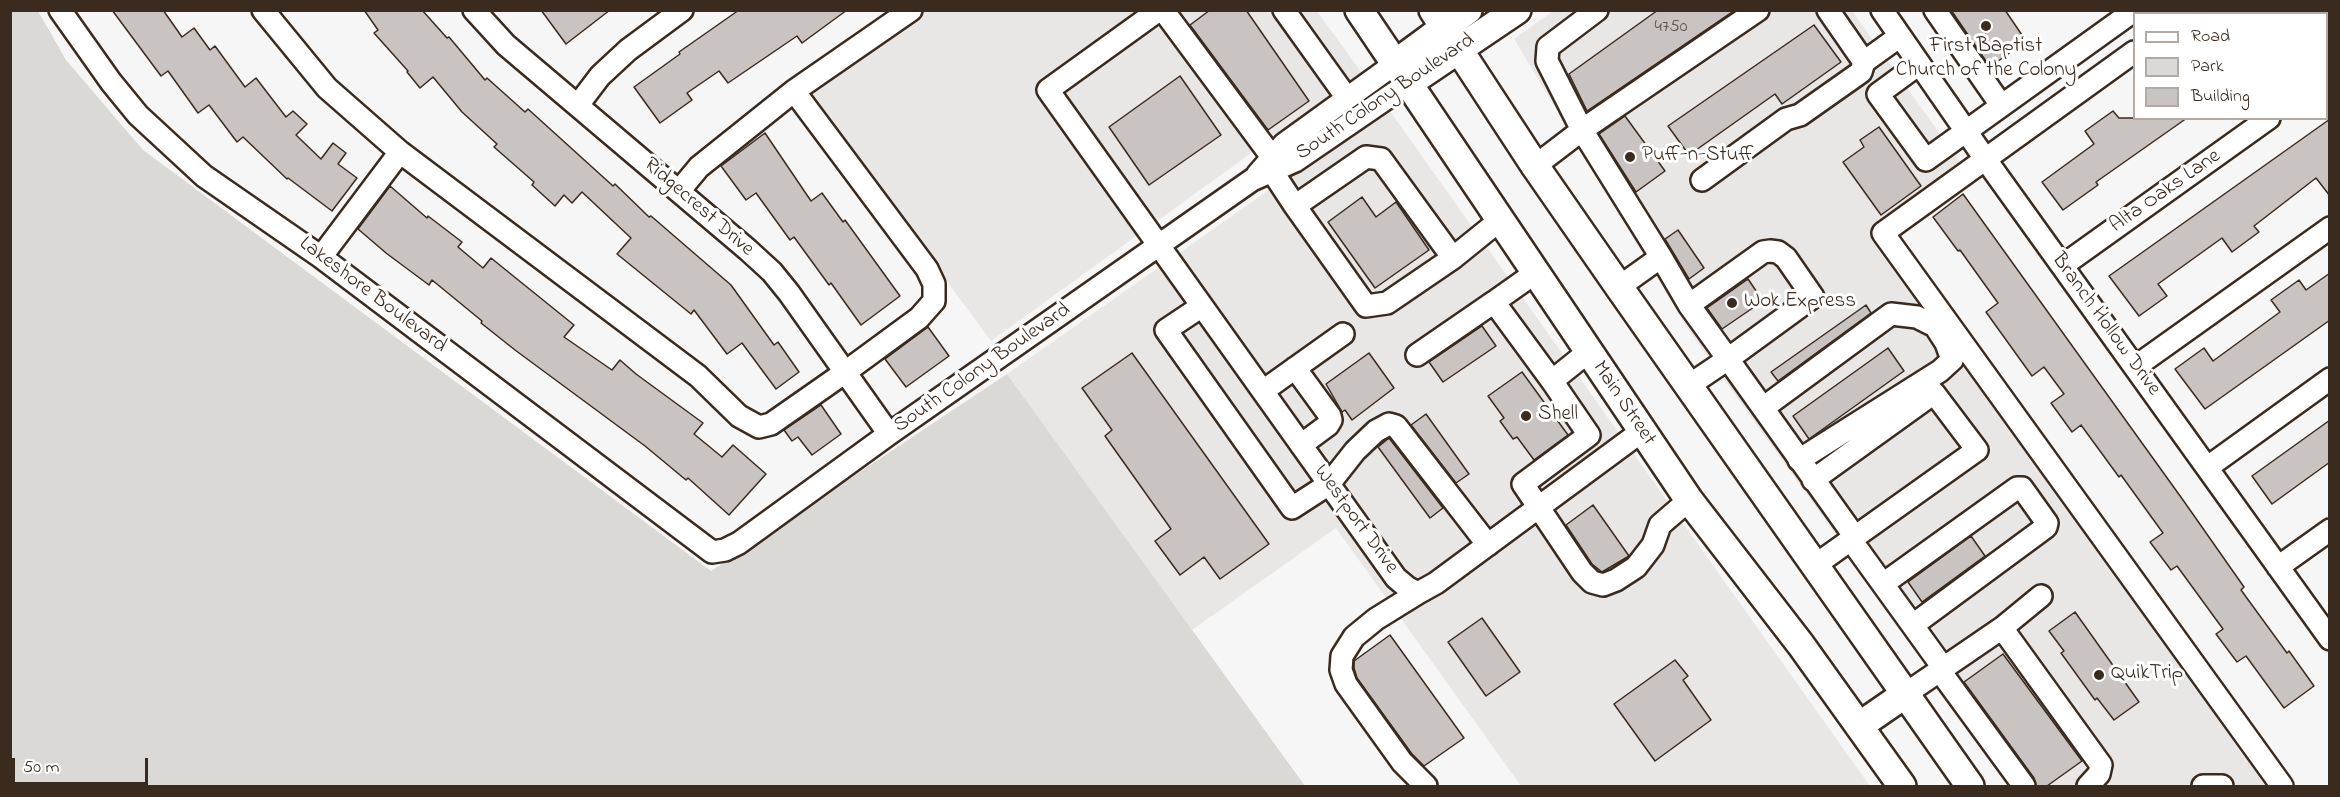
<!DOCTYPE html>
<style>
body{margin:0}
#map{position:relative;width:2340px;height:797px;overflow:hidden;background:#f7f6f6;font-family:"Indie Flower",sans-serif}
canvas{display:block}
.frame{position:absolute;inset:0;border:12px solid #3b2a1e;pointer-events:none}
.legend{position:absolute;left:2133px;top:12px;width:195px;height:108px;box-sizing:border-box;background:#fff;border:2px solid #b1aaa5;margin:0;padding:8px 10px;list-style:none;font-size:18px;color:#3b2a1e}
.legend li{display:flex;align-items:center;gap:12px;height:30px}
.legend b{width:30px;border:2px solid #b1aaa5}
.scale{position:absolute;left:12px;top:758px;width:136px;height:27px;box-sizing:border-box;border:3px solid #3b2a1e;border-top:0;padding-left:8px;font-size:18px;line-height:21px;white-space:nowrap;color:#3b2a1e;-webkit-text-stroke:4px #fff;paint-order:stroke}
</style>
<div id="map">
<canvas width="2340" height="797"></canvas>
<div class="frame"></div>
<ul class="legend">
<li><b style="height:8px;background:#fff"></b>Road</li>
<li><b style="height:16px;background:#dbd9d6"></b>Park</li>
<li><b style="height:16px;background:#c9c3c1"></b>Building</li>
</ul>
<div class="scale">50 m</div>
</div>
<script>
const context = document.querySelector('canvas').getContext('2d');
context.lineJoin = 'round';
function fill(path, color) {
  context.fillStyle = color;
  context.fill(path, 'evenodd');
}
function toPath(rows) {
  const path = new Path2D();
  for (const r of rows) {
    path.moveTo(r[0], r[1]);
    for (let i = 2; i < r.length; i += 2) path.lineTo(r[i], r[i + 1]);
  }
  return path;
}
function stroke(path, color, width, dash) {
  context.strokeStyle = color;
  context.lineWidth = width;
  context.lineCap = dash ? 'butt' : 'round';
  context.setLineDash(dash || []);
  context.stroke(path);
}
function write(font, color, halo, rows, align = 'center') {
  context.font = font + ' "Indie Flower",sans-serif';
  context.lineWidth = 6;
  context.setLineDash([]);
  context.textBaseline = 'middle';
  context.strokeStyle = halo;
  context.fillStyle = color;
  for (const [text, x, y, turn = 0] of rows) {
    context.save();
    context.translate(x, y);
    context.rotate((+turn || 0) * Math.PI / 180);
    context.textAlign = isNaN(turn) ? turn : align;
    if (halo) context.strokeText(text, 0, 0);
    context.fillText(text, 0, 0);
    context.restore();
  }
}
fill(toPath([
 [922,10,1317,11,1362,73,991,341,808,93],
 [1553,11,1852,11,1963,166,1871,230,2266,786,2017,786,1689,331,1514,39],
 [1387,107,1870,786,1521,786,1336,528,1192,630,1007,374]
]), '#e9e7e6');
fill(toPath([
 [10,11,38,11,66,60,143,150,711,571,1007,374,1305,786,11,786]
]), '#dbd9d6');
const building = toPath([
 [112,10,163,10,182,37,194,28,210,50,215,46,245,87,256,78,286,117,293,111,307,124,296,135,321,159,333,143,346,153,338,164,357,178,332,211,288,178,287,179,243,137,237,142,209,105,198,113,168,71,161,76,112,10],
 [364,10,422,10,447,38,449,37,485,80,487,78,525,112,528,109,613,186,615,184,649,217,651,216,731,285,774,345,778,342,799,372,776,389,742,343,727,354,694,310,691,314,617,254,631,238,582,192,572,203,564,195,555,206,532,185,534,182,494,147,497,144,462,112,433,77,420,88,407,72,408,71,374,33,378,30,364,10],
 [541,10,610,10,566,44,541,10],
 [739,10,847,10,802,43,797,36,728,83,719,71,687,93,692,100,660,123,634,87,680,54,679,52,739,10],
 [1210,10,1246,10,1309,101,1268,130,1190,25,1210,10],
 [1658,10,1735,10,1587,111,1569,74,1658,10],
 [1951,10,2005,10,2026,41,1990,67,1951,10],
 [1814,25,1841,62,1782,104,1775,94,1689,155,1668,126,1814,25],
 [1180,76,1221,135,1149,185,1109,127,1180,76],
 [2113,111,2119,118,2187,118,2096,182,2098,185,2063,210,2042,182,2094,144,2085,131,2113,111],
 [1625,116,1665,171,1636,192,1599,134,1625,116],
 [2330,119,2330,196,2316,178,2254,226,2259,232,2232,252,2222,238,2158,284,2167,296,2139,316,2109,276,2330,119],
 [1879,127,1921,186,1881,215,1843,162,1864,147,1860,140,1879,127],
 [765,133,811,201,822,193,843,222,845,220,900,296,861,325,831,283,829,285,794,237,790,240,756,193,746,200,721,166,765,133],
 [390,186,427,218,428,216,462,242,458,247,483,268,491,258,574,325,564,337,612,370,620,360,636,374,703,423,694,434,722,457,733,445,766,474,729,515,688,478,686,480,645,446,515,350,481,323,482,321,432,280,429,285,386,253,358,229,390,186],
 [1963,194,2183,500,2244,587,2241,590,2287,653,2289,651,2314,686,2284,708,2246,656,2237,662,2216,634,2223,629,2177,566,2171,570,2150,542,2163,533,2121,475,2119,477,2081,425,2072,432,2051,403,2064,394,2044,367,2032,376,1986,312,1998,303,1960,250,1958,251,1933,217,1963,194],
 [1362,197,1376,217,1396,202,1429,250,1375,288,1328,222,1362,197],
 [1678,230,1704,268,1689,279,1665,239,1678,230],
 [2330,273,2330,320,2205,409,2175,369,2204,348,2213,361,2280,312,2271,300,2299,280,2306,290,2330,273],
 [1748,279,1763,301,1722,329,1707,308,1748,279],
 [1866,305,1871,313,1778,381,1771,372,1866,305],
 [1482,326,1496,346,1443,382,1429,362,1482,326],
 [928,327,949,356,906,387,885,359,928,327],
 [1888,348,1904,371,1809,439,1793,416,1888,348],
 [1132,353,1269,544,1220,579,1204,557,1180,575,1155,541,1171,529,1105,436,1112,430,1082,388,1132,353],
 [1369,353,1394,388,1352,420,1345,410,1342,412,1326,384,1369,353],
 [1522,372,1568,435,1534,460,1517,437,1513,439,1500,421,1504,418,1488,396,1522,372],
 [821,405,841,434,812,455,798,437,792,441,784,430,821,405],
 [1426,414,1469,474,1456,483,1411,425,1426,414],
 [2330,420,2330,462,2272,504,2252,476,2330,420],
 [1389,438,1443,508,1430,518,1378,447,1389,438],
 [1593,505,1629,556,1602,572,1592,564,1566,525,1593,505],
 [1971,536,1985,556,1922,602,1908,582,1971,536],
 [2075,612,2139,702,2114,720,2097,698,2095,700,2061,653,2064,651,2049,631,2075,612],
 [1482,618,1520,672,1486,696,1448,642,1482,618],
 [1390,635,1464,738,1424,766,1412,754,1357,678,1354,668,1354,661,1390,635],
 [2003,654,2082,761,2047,786,2036,786,2034,778,1964,682,2003,654],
 [1675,660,1688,676,1683,680,1711,720,1655,761,1614,704,1675,660]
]);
fill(building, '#c9c3c1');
stroke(building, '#3b2a1e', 1.5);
const minor = toPath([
 [60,10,111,82,138,115,204,176,321,257,712,552,725,550,739,543,889,434,1252,180,1295,161,1409,83],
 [263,10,327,88,400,152,698,376,739,416,759,427,771,424,844,373,919,318,934,301,934,284,927,269,794,91],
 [474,10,506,45,748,250,772,272,789,293,889,434],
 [1159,10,1048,90,1396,578,1408,588,1418,593,1436,583,1642,431],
 [1163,10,1272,157],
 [1284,10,1347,98],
 [1597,10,1548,47,1547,61,1582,130,1661,257,1619,287],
 [1828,10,1864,62,1900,36],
 [1882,10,1986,160,2330,639],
 [1935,10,2001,105],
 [2188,14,2192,10],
 [2134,52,1883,233,2282,786],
 [1919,64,1878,94,1926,160,2135,10],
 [2326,78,2330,76],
 [578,105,600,76,628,50,682,10],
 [1535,166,1582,130,1758,10],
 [1272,171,1295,206],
 [1257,175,1284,144,1396,63],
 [1702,180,1786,119,1800,115,1861,72,1864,62],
 [679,191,699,167,794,91,911,10],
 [321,257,400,152],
 [1661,257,1689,305,1728,359,1813,297,1786,258,1778,252,1770,251,1763,252,1689,305],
 [1453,258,1387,303,1366,306,1295,206,1366,157,1381,159,1453,258,1500,220],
 [2062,266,2269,118],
 [1535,273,1494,302,1552,381,1588,352],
 [1202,306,1166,330,1292,508,1329,484,1355,451,1376,431,1389,424,1396,426,1488,545],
 [1417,355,1494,302],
 [2135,367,2330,228],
 [1295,368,1330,416,1331,420,1328,425,1301,445],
 [1552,381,1589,435,1523,484,1582,572,1592,582,1603,585,1616,580,1636,567,1653,545,1660,525,1689,500],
 [1688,386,1728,359,1855,537],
 [1263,391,1343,334],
 [1763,408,1891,314,1917,317,1935,326,1946,343,1952,360,1940,371,1799,460],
 [2208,467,2330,379],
 [1813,480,1934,393,1977,450,1814,566],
 [1851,540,1944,669],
 [2278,567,2330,530],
 [1883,584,2017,488,2022,488,2047,523,2046,527,1913,625],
 [1418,593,1376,619,1354,637,1342,656,1341,670,1346,684,1402,762,1426,786],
 [2002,628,2041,596],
 [1940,671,2024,786],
 [1904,695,2002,628,2101,765,2099,774,2088,786],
 [2203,786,2222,786]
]);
const major = toPath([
 [1359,10,1689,500,1801,645,1902,786],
 [1433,10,1535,166,1619,287,1970,786],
 [1396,63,1468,10],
 [1409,83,1517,10],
 [1859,726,1904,695]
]);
stroke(minor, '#3b2a1e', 26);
stroke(major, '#3b2a1e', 32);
stroke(minor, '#fff', 21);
stroke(major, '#fff', 27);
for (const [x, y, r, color] of [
 [1986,26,6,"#3b2a1e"],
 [1630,157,6,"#3b2a1e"],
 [1732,303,6,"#3b2a1e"],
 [1526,416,6,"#3b2a1e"],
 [2099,675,6,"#3b2a1e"]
]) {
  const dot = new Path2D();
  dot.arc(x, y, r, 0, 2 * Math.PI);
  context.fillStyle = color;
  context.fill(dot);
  stroke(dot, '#fff', 2);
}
write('18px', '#5e5047', null, [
 ["4750",1671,28]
]);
write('21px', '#3b2a1e', '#fff', [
 ["First Baptist",1986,48,"center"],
 ["Church of the Colony",1986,72,"center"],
 ["Puff-n-Stuff",1642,157],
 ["Wok Express",1744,303],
 ["Shell",1538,416],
 ["QuikTrip",2111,675]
], 'left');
write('21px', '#3b2a1e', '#fff', [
 ["South Colony Boulevard",1386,98,-34],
 ["Alta Oaks Lane",2166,192,-35],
 ["Ridgecrest Drive",698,208,41],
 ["Lakeshore Boulevard",372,296,37],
 ["Branch Hollow Drive",2105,325,54],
 ["South Colony Boulevard",983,369,-35],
 ["Main Street",1623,404,56],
 ["Westport Drive",1355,520,54]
]);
</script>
